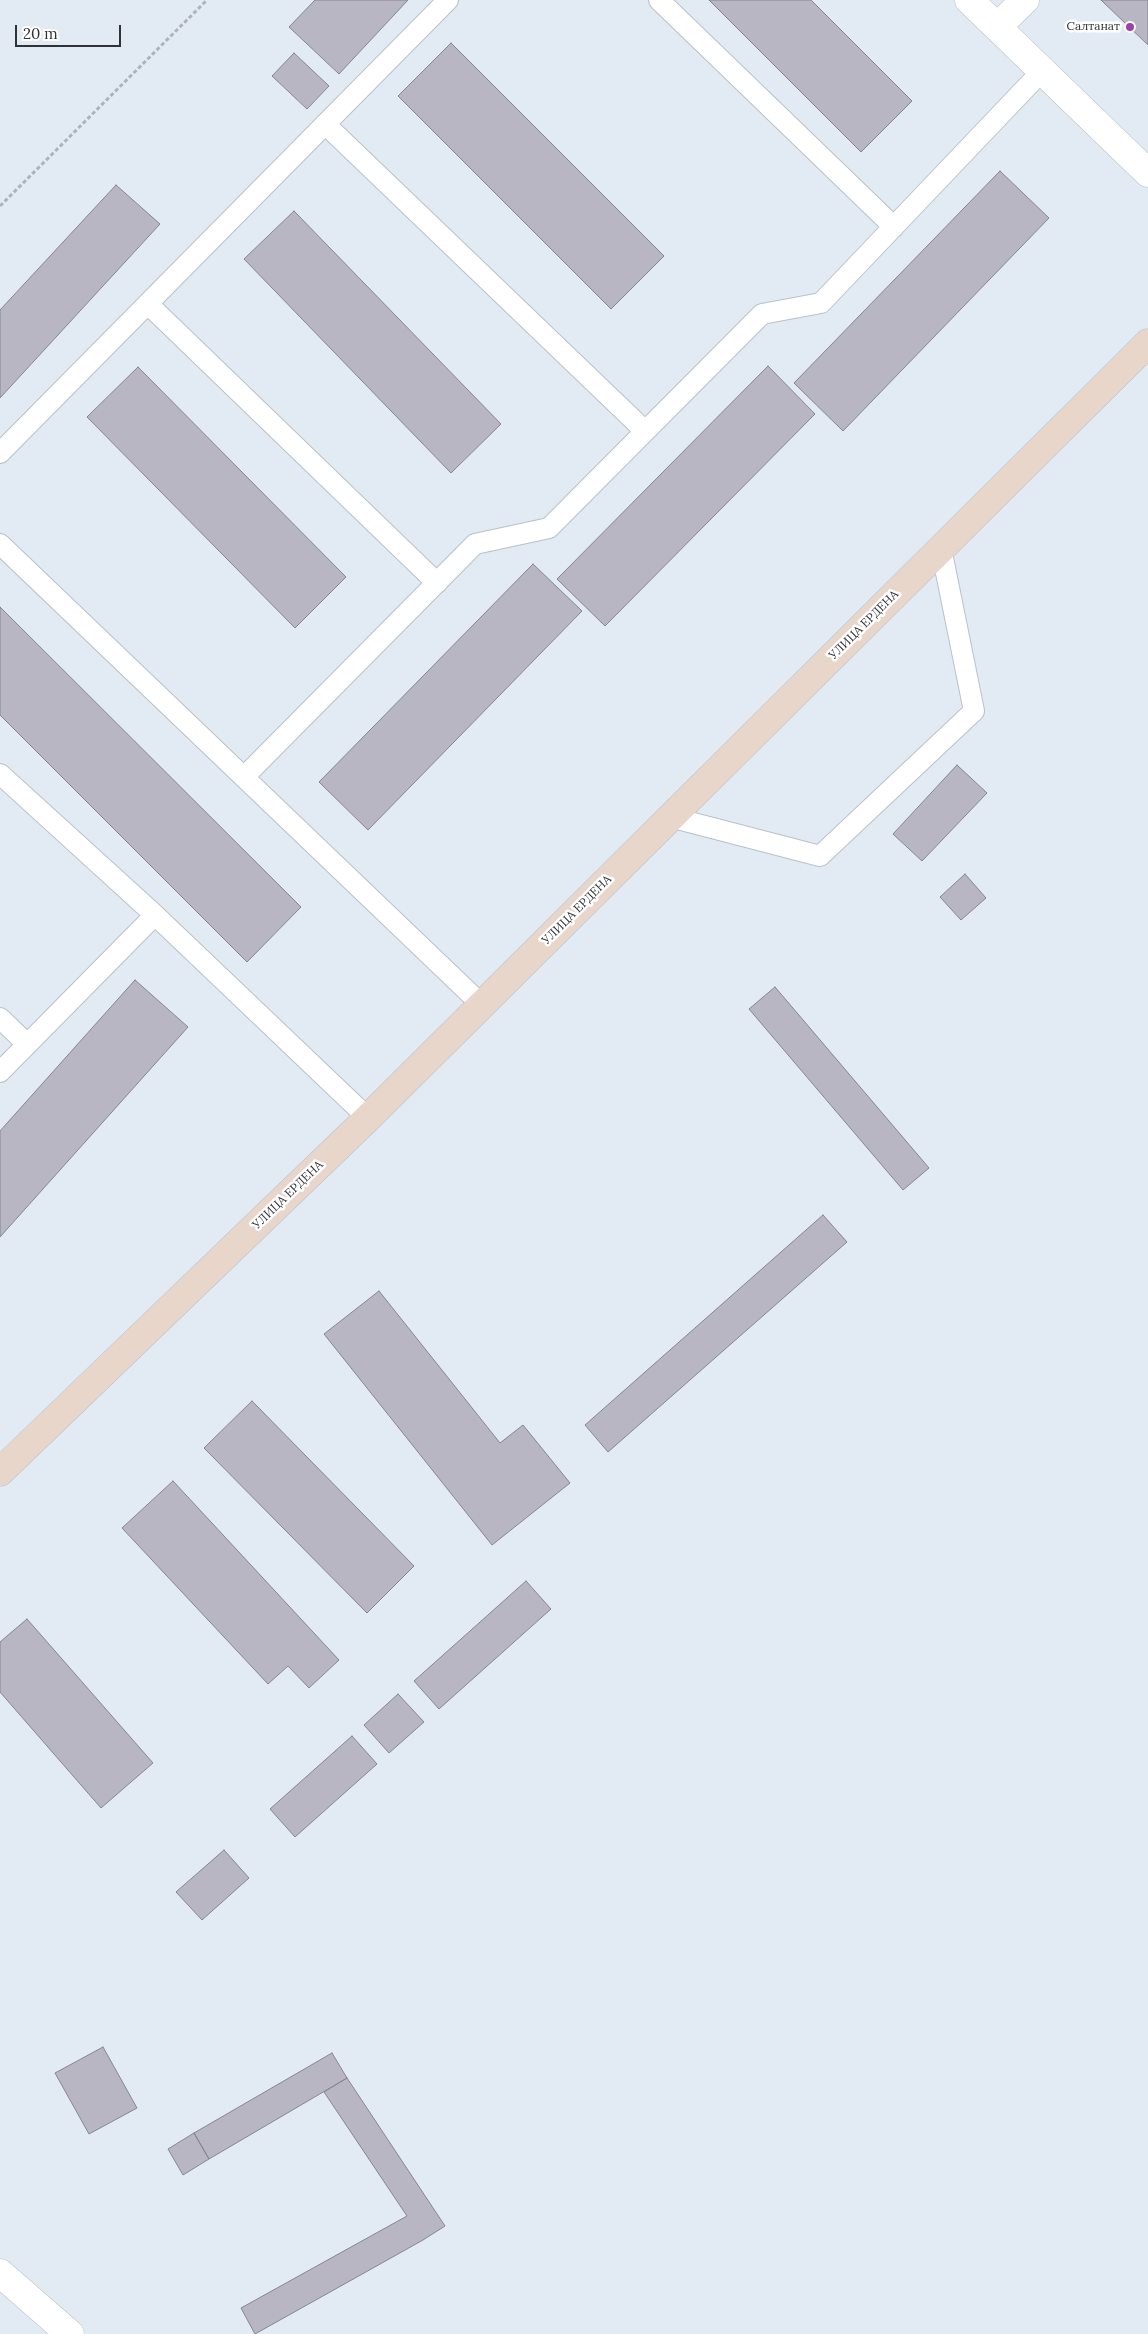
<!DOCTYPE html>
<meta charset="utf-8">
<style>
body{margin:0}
#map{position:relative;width:1148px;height:2334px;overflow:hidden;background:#e2ebf4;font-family:Lora,serif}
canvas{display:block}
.scale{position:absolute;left:15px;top:25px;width:106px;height:22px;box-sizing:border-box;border:2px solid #2f3236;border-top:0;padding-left:6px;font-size:15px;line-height:18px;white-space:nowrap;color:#2f3236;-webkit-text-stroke:4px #fff;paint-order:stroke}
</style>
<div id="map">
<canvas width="1148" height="2334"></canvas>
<div class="scale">20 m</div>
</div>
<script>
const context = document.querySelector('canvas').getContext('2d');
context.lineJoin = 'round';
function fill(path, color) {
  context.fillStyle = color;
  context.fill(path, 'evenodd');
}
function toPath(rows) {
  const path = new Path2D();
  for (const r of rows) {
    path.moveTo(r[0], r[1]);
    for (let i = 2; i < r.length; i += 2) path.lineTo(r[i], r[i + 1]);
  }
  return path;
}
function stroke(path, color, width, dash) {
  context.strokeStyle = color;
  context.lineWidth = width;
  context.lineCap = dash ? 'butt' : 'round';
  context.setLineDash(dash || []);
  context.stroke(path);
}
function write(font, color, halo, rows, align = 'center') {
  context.font = font + ' Lora,serif';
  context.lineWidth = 5;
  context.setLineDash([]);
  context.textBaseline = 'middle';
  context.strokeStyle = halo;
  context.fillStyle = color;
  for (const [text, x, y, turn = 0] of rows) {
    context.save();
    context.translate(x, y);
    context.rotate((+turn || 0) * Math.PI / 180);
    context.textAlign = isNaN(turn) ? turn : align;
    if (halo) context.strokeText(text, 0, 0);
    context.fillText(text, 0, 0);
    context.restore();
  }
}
const building = toPath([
 [315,0,408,0,339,74,289,27,315,0],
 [709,0,811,0,912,101,861,152,709,0],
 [1101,0,1148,0,1148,45,1101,0],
 [451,43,664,256,611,309,398,96,451,43],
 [294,53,329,86,307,109,272,76,294,53],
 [1000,171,1049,218,843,431,794,383,1000,171],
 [116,185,160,224,0,398,0,310,116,185],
 [294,211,501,424,451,473,244,259,294,211],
 [768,366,815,414,605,626,557,579,768,366],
 [138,367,346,577,295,628,87,417,138,367],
 [533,564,582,611,368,830,319,782,533,564],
 [0,607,301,907,247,962,0,715,0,607],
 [957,765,987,793,922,861,893,834,957,765],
 [965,874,986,898,961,920,940,897,965,874],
 [135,980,188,1027,0,1237,0,1131,135,980],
 [775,987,929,1168,903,1190,749,1009,775,987],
 [823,1215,847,1242,608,1452,585,1425,823,1215],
 [379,1291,500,1443,523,1425,570,1483,492,1545,324,1334,379,1291],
 [252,1401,414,1566,367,1613,204,1448,252,1401],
 [173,1481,339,1660,309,1688,288,1666,268,1684,122,1528,173,1481],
 [526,1581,551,1609,439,1709,414,1681,526,1581],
 [27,1619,153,1763,101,1808,0,1692,0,1642,27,1619],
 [398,1694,424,1722,389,1753,364,1725,398,1694],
 [352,1736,377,1764,295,1837,270,1809,352,1736],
 [224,1850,249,1878,202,1920,176,1892,224,1850],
 [103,2047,137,2108,89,2134,55,2073,103,2047],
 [332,2053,347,2078,209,2159,194,2133,332,2053],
 [347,2078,445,2226,423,2240,255,2334,241,2308,407,2216,324,2092,347,2078],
 [194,2133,209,2159,183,2175,168,2149,194,2133]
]);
fill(building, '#b7b6c2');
stroke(building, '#86858f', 1);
const lane = toPath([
 [659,0,894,227],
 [325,124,645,431],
 [148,304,437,583],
 [0,453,448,0],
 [0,544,482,1005],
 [0,774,155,915,368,1118],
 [244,777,475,544,549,528,762,314,821,303,1042,71],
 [670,817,820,856,974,711,941,548],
 [0,1018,27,1044],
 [0,1072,155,915]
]);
const street = toPath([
 [969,0,1148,173],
 [997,27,1025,0],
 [0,2273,70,2334]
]);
const secondary = toPath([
 [0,1472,368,1118,1148,343]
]);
stroke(lane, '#b9c1ca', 22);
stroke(street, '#b9c1ca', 29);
stroke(secondary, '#b9c1ca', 29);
stroke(toPath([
 [0,206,207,0]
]), '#acb3bb', 3, [4, 2.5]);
stroke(lane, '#fff', 20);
stroke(street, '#fff', 28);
stroke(secondary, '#e9d6cb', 28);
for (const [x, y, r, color] of [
 [1130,27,5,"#9d40aa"]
]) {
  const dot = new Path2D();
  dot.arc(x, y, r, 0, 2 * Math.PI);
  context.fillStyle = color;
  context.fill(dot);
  stroke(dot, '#fff', 2);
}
write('12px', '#2f3236', '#fff', [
 ["Салтанат",1120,27]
], 'right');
write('12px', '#2f3236', '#fff', [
 ["УЛИЦА ЕРДЕНА",864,625,-45],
 ["УЛИЦА ЕРДЕНА",577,910,-45],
 ["УЛИЦА ЕРДЕНА",288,1195,-44]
]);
</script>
